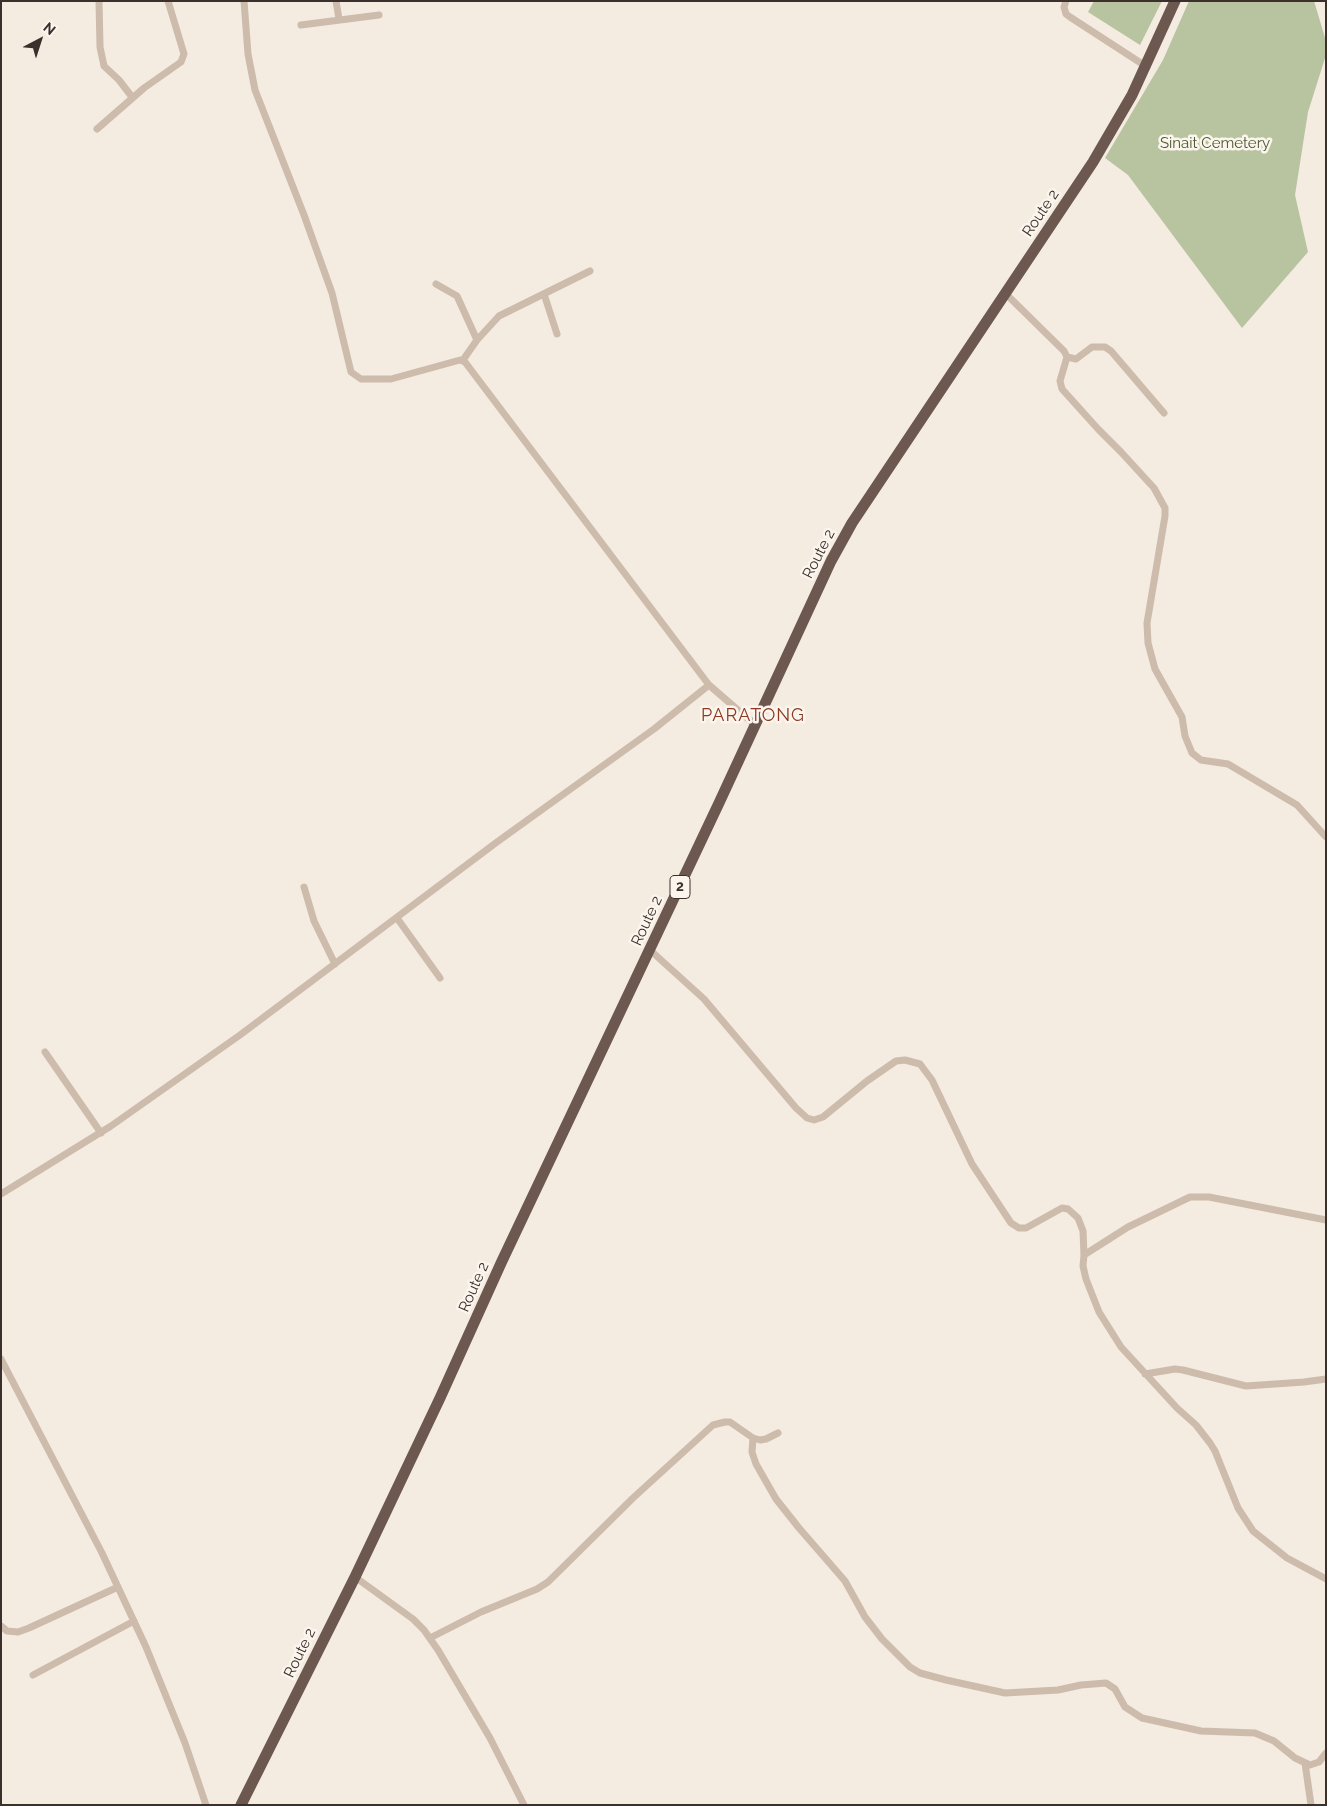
<!DOCTYPE html>
<style>
body{margin:0}
#map{position:relative;width:1327px;height:1806px;overflow:hidden;background:#f4ebe1;font-family:Raleway,sans-serif}
canvas{display:block}
.frame{position:absolute;inset:0;border:2px solid #3b302b;pointer-events:none}
.north{position:absolute;left:15px;top:15px;width:50px;height:50px;-webkit-text-stroke:4px #fbf5ee;paint-order:stroke;rotate:40deg;font-size:14px;font-weight:700;line-height:20px;text-align:center;color:#3b302b}
.north::after{content:'';display:block;margin:auto;width:18px;height:22px;background:#3b302b;clip-path:polygon(50% 0,100% 100%,50% 72%,0 100%)}
</style>
<div id="map">
<canvas width="1327" height="1806"></canvas>
<div class="frame"></div>
<div class="north">N</div>
</div>
<script>
const context = document.querySelector('canvas').getContext('2d');
context.lineJoin = 'round';
function fill(path, color) {
  context.fillStyle = color;
  context.fill(path, 'evenodd');
}
function toPath(rows) {
  const path = new Path2D();
  for (const r of rows) {
    path.moveTo(r[0], r[1]);
    for (let i = 2; i < r.length; i += 2) path.lineTo(r[i], r[i + 1]);
  }
  return path;
}
function stroke(path, color, width, dash) {
  context.strokeStyle = color;
  context.lineWidth = width;
  context.lineCap = dash ? 'butt' : 'round';
  context.setLineDash(dash || []);
  context.stroke(path);
}
function write(font, color, halo, rows, align = 'center') {
  context.font = font + ' Raleway,sans-serif';
  context.lineWidth = 5;
  context.setLineDash([]);
  context.textBaseline = 'middle';
  context.strokeStyle = halo;
  context.fillStyle = color;
  for (const [text, x, y, turn = 0] of rows) {
    context.save();
    context.translate(x, y);
    context.rotate((+turn || 0) * Math.PI / 180);
    context.textAlign = isNaN(turn) ? turn : align;
    if (halo) context.strokeText(text, 0, 0);
    context.fillText(text, 0, 0);
    context.restore();
  }
}
fill(toPath([
 [1094,1,1162,1,1140,45,1088,12],
 [1189,1,1314,1,1326,41,1326,55,1308,112,1295,195,1308,252,1242,328,1128,175,1105,158,1163,60]
]), '#b8c4a0');
stroke(toPath([
 [99,1,100,47,104,66,119,80,132,97],
 [244,1,248,54,255,90,304,215,332,293,351,372,361,379,391,379,460,360,465,362,709,685,754,724],
 [336,1,339,19],
 [1066,1,1064,7,1066,14,1070,17,1147,67],
 [301,25,379,15],
 [97,129,144,88,181,62,184,54,168,1],
 [436,284,457,296,477,340,463,360],
 [1005,293,1064,351,1067,357,1060,381,1062,389,1098,429,1121,452,1154,488,1165,508,1165,516,1147,623,1148,643,1155,669,1182,717,1185,736,1192,753,1201,760,1228,764,1297,805,1326,837],
 [544,294,557,334],
 [477,340,499,316,590,271],
 [1067,357,1076,359,1092,347,1105,347,1111,351,1164,413],
 [304,887,314,921,335,964],
 [397,918,440,978],
 [650,950,704,999,796,1108,807,1118,814,1120,823,1117,867,1081,896,1061,905,1060,920,1064,932,1080,972,1164,1011,1223,1019,1228,1026,1228,1062,1208,1068,1209,1078,1218,1083,1231,1084,1255,1083,1266,1086,1279,1099,1312,1121,1347,1177,1408,1196,1425,1210,1443,1215,1451,1238,1508,1253,1531,1287,1558,1326,1579],
 [45,1052,101,1133],
 [1,1194,111,1126,240,1035,497,842,654,729,709,685],
 [1084,1255,1128,1227,1190,1197,1209,1197,1326,1220],
 [1,1359,102,1553,146,1647,185,1743,206,1805],
 [1145,1374,1175,1369,1183,1370,1246,1386,1304,1382,1326,1379],
 [753,1438,752,1452,756,1464,776,1499,799,1528,845,1581,865,1617,882,1639,910,1667,920,1673,946,1680,1005,1693,1058,1690,1081,1685,1106,1683,1115,1689,1125,1707,1142,1718,1201,1731,1255,1733,1274,1741,1295,1758,1310,1765,1319,1762,1326,1753],
 [355,1577,413,1619,424,1630,438,1650,490,1738,524,1805],
 [1,1626,7,1631,18,1632,29,1628,118,1587],
 [430,1638,481,1612,537,1589,548,1582,633,1498,713,1425,725,1422,730,1422,753,1438,760,1440,766,1439,778,1433],
 [33,1675,134,1621],
 [1305,1763,1311,1805]
]), '#cdbbac', 7);
stroke(toPath([
 [241,1805,355,1577,440,1398,502,1261,719,803,831,561,852,523,1093,162,1132,95,1175,1]
]), '#6c584f', 11);
for (const [x, y, w] of [
 [680,887,20]
]) {
  const box = new Path2D();
  box.roundRect(x - w / 2, y - 11.5, w, 23, 4);
  context.fillStyle = '#fbf5ee';
  context.fill(box);
  stroke(box, '#3b302b', 1);
}
write('bold 14px', '#3b302b', null, [
 ["2",680,887]
]);
write('15px', '#4a5a2e', '#fbf5ee', [
 ["Sinait Cemetery",1215,143]
]);
write('15px', '#3b302b', '#fbf5ee', [
 ["Route 2",1041,213,-56],
 ["Route 2",819,554,-63],
 ["Route 2",647,921,-65],
 ["Route 2",474,1287,-66],
 ["Route 2",300,1653,-64]
]);
context.letterSpacing = '1px';
write('18px', '#8c3b22', '#fbf5ee', [
 ["PARATONG",753,716]
]);
context.letterSpacing = '0px';
</script>
